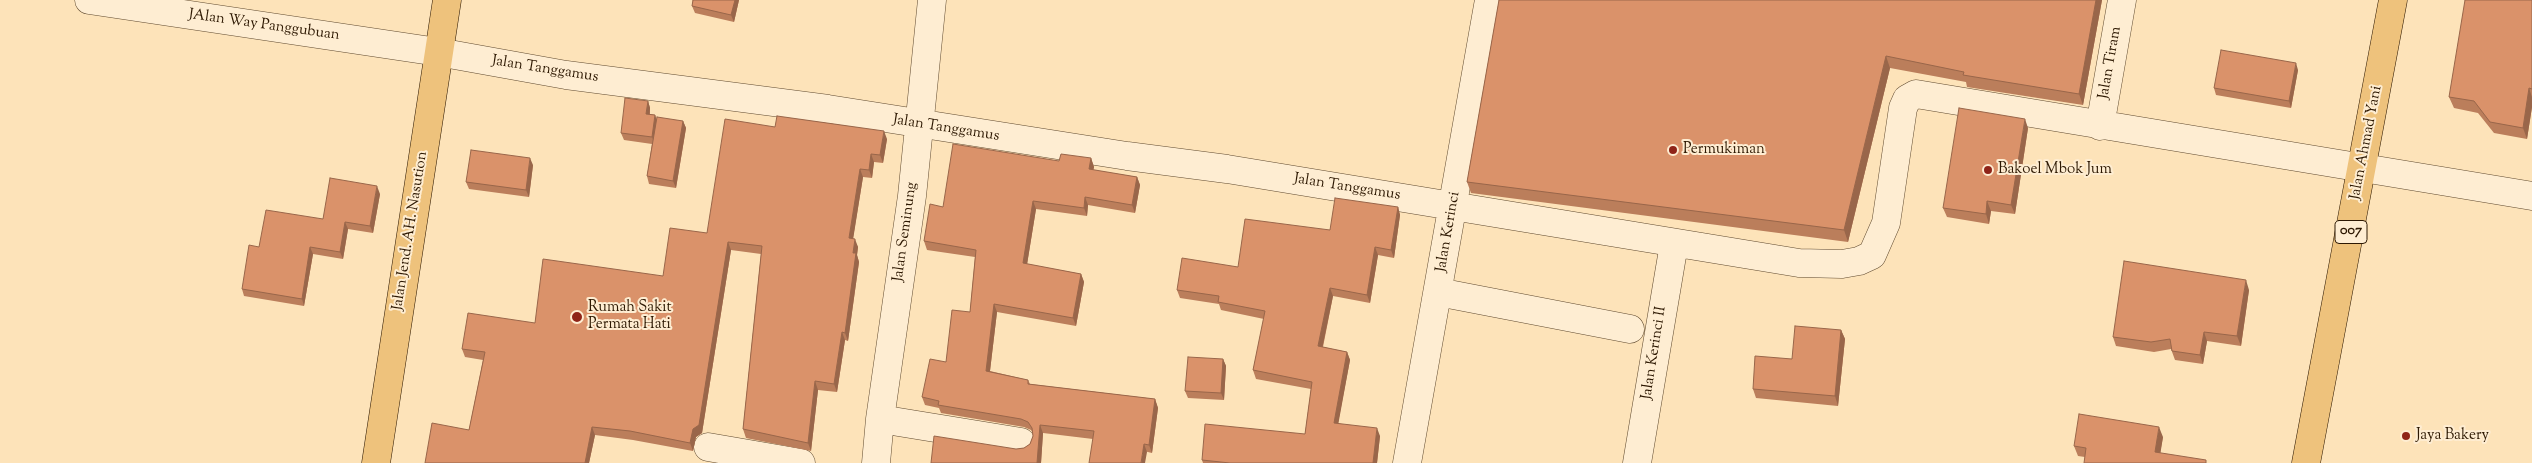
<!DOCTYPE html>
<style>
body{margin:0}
canvas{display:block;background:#fde3b9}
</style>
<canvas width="2532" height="463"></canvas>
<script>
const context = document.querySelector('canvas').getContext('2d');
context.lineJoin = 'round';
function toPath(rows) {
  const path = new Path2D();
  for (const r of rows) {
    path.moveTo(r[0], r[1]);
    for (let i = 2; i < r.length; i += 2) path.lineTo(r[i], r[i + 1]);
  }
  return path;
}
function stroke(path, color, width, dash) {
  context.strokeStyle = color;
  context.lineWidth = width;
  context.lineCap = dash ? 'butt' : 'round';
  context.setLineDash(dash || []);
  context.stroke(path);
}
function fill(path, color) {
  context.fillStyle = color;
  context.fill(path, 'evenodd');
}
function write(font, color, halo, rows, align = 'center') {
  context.font = font + ' "Sorts Mill Goudy",serif';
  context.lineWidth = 4;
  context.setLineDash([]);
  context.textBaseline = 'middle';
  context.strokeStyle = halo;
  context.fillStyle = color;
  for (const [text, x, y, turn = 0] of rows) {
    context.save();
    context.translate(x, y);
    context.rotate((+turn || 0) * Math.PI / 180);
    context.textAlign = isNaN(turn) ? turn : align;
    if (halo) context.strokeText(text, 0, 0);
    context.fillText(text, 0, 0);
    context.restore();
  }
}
const minor = toPath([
 [89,0,438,52,566,75,828,109,1127,156,1227,169,1799,263,1842,264,1859,261,1872,255,1886,223,1903,108,1907,99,1916,94,2532,196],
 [2100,126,2122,0],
 [1438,292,1630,329],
 [880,419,1021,442],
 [708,447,801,463],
 [876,463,880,419,912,196,932,0],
 [1407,463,1489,0],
 [1637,463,1674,244]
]);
const primary = toPath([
 [2306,463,2393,0]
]);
const trunk = toPath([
 [376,463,447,0]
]);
stroke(minor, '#614b30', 29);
stroke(primary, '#2d1802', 29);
stroke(trunk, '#2d1802', 29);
stroke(minor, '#feedd2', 28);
stroke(primary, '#eec27c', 28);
stroke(trunk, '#eec27c', 28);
fill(toPath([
 [693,0,739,0,734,22,695,13,692,6],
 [1499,0,2102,0,2083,105,1967,87,1966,82,1890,68,1848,242,1471,193,1467,182],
 [2532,0,2532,107,2527,139,2494,133,2478,113,2454,108,2449,97],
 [2298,70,2291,108,2216,95,2214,88],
 [648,101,650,108,650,114,655,115,657,120,683,121,686,128,676,188,649,184,647,176,652,144,624,140,621,133],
 [775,127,887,139,883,163,874,162,872,178,863,177,853,238,858,247,857,255,859,262,848,341,845,340,837,392,818,390,811,451,746,438,743,429,761,254,731,250,702,433,696,437,693,451,633,440,595,435,589,463,425,463,469,430,483,360,465,357,462,349,535,323,663,276,707,233],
 [2028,128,2015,214,1991,211,1989,224,1947,217,1943,208],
 [1091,158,1094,167,1093,170,1137,177,1140,185,1135,213,1088,205,1087,216,1036,209,1027,264,1081,274,1084,282,1076,326,997,312,990,371,1028,380,1030,384,1155,399,1158,408,1152,453,1093,439,1043,433,1041,463,931,463,1024,448,1030,444,1033,436,1033,433,1031,430,1024,427,941,413,939,408,925,405,922,397,946,362,970,312,975,257,927,250,924,241,943,207,1059,161],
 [533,165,529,197,469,189,466,182],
 [380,194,373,233,348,229,343,259,313,254,304,306,244,296,242,289,323,219],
 [1398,207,1400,215,1394,258,1378,255,1370,303,1333,296,1323,347,1347,352,1350,360,1338,423,1380,436,1377,463,1203,463,1202,460,1305,434,1311,389,1256,379,1253,370,1264,319,1221,310,1219,304,1180,298,1177,290,1238,267,1330,230],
 [2249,290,2241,346,2207,341,2203,364,2175,360,2171,349,2154,352,2116,346,2113,337],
 [1841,330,1845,339,1838,406,1756,398,1753,389,1792,359],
 [1223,359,1226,366,1224,400,1188,398,1185,391],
 [2163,437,2160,453,2085,457,2078,456,2074,446]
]), '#bb7e5b');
fill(toPath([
 [735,0,739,0,734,22,731,15],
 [2096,0,2102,0,2083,105,2079,94],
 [1886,56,1890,68,1848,242,1844,230],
 [2296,63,2298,70,2291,108,2289,101],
 [2529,88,2532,97,2532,107,2527,139,2523,128],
 [648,101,650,108,649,121,646,114],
 [655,115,657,122,655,144,652,137],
 [2025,119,2028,128,2015,214,2011,205],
 [683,121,686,128,676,188,673,181],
 [884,131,887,139,883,163,880,155],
 [871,154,874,162,872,178,869,170],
 [530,158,533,165,529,197,526,190],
 [1091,158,1094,167,1092,177,1089,169],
 [860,169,863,177,852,246,849,238],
 [1137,177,1140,185,1135,213,1132,205],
 [377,186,380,194,373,233,370,226],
 [1085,197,1088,205,1087,216,1084,208],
 [1033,201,1036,209,1026,271,1023,263],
 [1987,201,1991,211,1989,224,1986,214],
 [1398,207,1400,215,1394,258,1391,250],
 [345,222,348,229,343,259,340,252],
 [855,239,858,247,857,255,859,262,848,341,845,333,853,253],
 [728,242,731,250,702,433,696,437,693,451,690,443],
 [310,247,313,254,304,306,302,299],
 [1375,247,1378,255,1370,303,1367,295],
 [1081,274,1084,282,1076,326,1073,318],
 [2246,280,2249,290,2241,346,2237,336],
 [1330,288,1333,296,1321,354,1318,346],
 [994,304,997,312,989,379,986,371],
 [1841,330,1845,339,1838,406,1835,396],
 [842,332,845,340,837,392,834,384],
 [2204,332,2207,341,2203,364,2200,355],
 [1347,352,1350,360,1337,431,1334,423],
 [1223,359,1226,366,1224,400,1221,393],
 [815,381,818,390,811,451,808,443],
 [1155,399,1158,408,1152,453,1149,445],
 [1040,425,1043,433,1041,463,1037,463],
 [592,427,595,435,589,463,585,463],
 [2159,427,2163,437,2159,462,2155,452],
 [1377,428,1380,436,1377,463,1373,463],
 [1144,444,1147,452,1145,463,1141,463]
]), '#99664a');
const building = toPath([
 [693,0,735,0,731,15,692,6,693,0],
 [1499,0,2096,0,2079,94,1963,75,1964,72,1886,56,1844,230,1467,182,1499,0],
 [2465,0,2532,0,2532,89,2529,88,2523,128,2490,122,2474,101,2449,97,2465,0],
 [2221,50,2296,63,2289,101,2214,88,2221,50],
 [625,98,648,101,646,114,655,115,652,137,621,133,625,98],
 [1959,108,2025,119,2011,205,1987,201,1986,214,1943,208,1959,108],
 [777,116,884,131,880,155,871,154,869,170,860,169,849,238,855,239,853,253,856,253,845,333,842,332,834,384,815,381,808,443,743,429,762,246,728,242,699,425,693,429,690,443,630,431,592,427,585,463,425,463,432,423,469,430,485,352,462,349,468,313,535,323,543,259,663,276,670,228,707,233,725,119,775,127,777,116],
 [657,117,683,121,673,181,647,176,657,117],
 [953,144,1059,161,1061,154,1091,158,1089,169,1137,177,1132,205,1085,197,1084,208,1033,201,1023,263,1081,274,1073,318,994,304,986,371,1028,380,1028,384,1155,399,1149,445,1144,444,1141,463,1089,463,1094,431,1040,425,1037,463,931,463,934,436,1016,449,1024,448,1030,444,1033,436,1032,428,1028,422,1021,419,938,405,939,401,922,397,930,359,946,362,952,310,970,312,976,250,924,241,930,204,943,207,953,144],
 [471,150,530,158,526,190,466,182,471,150],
 [330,178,377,186,370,226,345,222,340,252,310,247,302,299,242,289,249,245,259,247,266,210,323,219,330,178],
 [1335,198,1398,207,1391,250,1375,247,1367,295,1330,288,1318,346,1347,352,1334,423,1377,428,1373,463,1230,463,1202,460,1205,424,1305,434,1312,382,1253,370,1265,311,1218,302,1219,296,1177,290,1182,258,1238,267,1245,219,1330,230,1335,198],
 [2124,261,2246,280,2237,336,2204,332,2200,355,2172,351,2170,339,2151,342,2113,337,2124,261],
 [1795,326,1841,330,1835,396,1753,389,1755,356,1792,359,1795,326],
 [1188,357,1223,359,1221,393,1185,391,1188,357],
 [2079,414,2159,427,2155,452,2206,460,2206,463,2084,463,2086,448,2074,446,2079,414]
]);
fill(building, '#da926a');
stroke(building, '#99664a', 1);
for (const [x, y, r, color] of [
 [1673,150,5,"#8f2418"],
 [1988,170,5,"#8f2418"],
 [577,317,6,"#8f2418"],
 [2406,436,5,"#8f2418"]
]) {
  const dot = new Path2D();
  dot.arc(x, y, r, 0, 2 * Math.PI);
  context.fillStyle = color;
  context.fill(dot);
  stroke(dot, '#feedd2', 2);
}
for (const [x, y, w] of [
 [2351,232,32]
]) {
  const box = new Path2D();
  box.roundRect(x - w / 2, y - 11.5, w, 23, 4);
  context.fillStyle = '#feedd2';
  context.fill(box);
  stroke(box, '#2d1802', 1);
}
write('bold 14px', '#2d1802', null, [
 ["007",2351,232]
]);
write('15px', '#2d1802', '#feedd2', [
 ["JAlan Way Panggubuan",264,26,8],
 ["Jalan Tiram",2111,63,-80],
 ["Jalan Tanggamus",545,70,9],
 ["Jalan Tanggamus",946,129,9],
 ["Jalan Ahmad Yani",2367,143,-79],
 ["Jalan Tanggamus",1347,188,9],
 ["Jalan Jend. AH. Nasution",411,231,-81],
 ["Jalan Seminung",906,232,-82],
 ["Jalan Kerinci",1449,232,-80],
 ["Jalan Kerinci II",1655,353,-81]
]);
write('15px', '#2d1802', '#feedd2', [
 ["Permukiman",1683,150],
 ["Bakoel Mbok Jum",1998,170],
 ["Rumah Sakit",588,308],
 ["Permata Hati",588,325],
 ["Jaya Bakery",2416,436]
], 'left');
</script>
